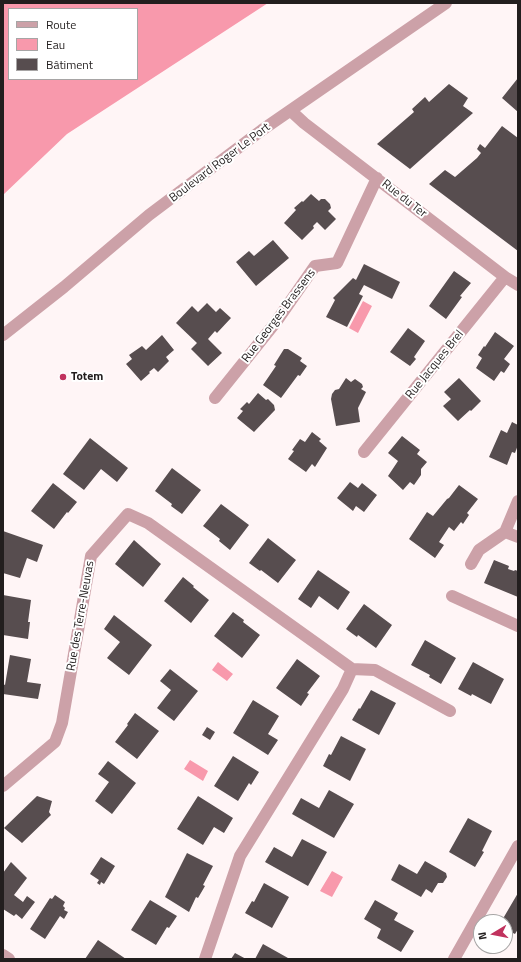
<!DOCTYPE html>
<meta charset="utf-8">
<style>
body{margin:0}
#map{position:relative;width:521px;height:962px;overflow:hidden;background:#fff5f6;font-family:"Titillium Web",sans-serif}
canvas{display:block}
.frame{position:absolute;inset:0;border:4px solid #221e1e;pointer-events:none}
.legend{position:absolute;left:8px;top:8px;width:130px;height:72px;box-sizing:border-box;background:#fff;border:1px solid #a7a5a5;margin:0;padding:5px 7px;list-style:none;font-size:12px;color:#221e1e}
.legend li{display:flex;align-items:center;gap:8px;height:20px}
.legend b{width:20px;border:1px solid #a7a5a5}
.north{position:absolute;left:473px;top:914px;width:40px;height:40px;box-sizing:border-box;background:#fff;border:1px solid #a7a5a5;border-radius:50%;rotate:260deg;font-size:11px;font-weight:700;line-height:16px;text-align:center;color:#221e1e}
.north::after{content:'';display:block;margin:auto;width:14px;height:18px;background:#c1325e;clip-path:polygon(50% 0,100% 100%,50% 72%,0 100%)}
</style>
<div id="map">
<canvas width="521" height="962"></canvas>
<div class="frame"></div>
<ul class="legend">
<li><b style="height:5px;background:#cca1a8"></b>Route</li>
<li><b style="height:11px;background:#f899ac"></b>Eau</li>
<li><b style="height:11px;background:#574d4f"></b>Bâtiment</li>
</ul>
<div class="north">N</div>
</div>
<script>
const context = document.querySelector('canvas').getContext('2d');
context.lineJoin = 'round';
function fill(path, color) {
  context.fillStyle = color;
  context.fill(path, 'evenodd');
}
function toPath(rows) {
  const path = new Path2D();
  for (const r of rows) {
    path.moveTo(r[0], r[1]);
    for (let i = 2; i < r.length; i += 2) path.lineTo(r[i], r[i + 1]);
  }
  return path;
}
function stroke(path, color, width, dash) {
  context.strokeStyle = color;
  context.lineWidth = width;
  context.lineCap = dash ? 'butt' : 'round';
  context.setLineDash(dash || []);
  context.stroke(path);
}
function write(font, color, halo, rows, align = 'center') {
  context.font = font + ' "Titillium Web",sans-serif';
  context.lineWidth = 4;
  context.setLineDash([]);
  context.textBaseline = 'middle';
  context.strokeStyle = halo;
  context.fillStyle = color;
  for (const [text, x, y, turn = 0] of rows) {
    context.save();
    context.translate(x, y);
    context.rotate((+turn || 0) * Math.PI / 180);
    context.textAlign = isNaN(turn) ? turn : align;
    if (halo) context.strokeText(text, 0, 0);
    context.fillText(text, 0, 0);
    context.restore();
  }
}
fill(toPath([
 [3,3,268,3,67,134,3,195],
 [9,9,137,9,137,79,9,79],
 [363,301,372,306,358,333,349,328],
 [218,662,233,674,227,681,212,670],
 [190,760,208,771,203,781,184,769],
 [332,871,343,877,332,897,320,891]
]), '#f899ac');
fill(toPath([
 [518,78,518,112,502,98],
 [449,84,468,98,463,106,473,113,410,169,377,144,414,112,412,109,425,97,429,102],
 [502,126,518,138,518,251,429,184,445,170,455,177,477,158,481,153,477,149,480,144,485,148],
 [311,194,319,201,321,199,325,199,330,204,331,208,328,211,336,219,325,230,317,222,313,226,314,228,302,240,284,223,296,210,294,208,302,201,303,202],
 [273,240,289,258,256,286,236,262,249,251,254,256],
 [364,264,400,282,392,299,364,285,359,294,363,296,347,327,326,317,335,300,333,298,353,278,356,280],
 [454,271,471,283,460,296,462,297,446,319,429,306],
 [207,303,216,312,220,308,231,318,217,333,215,331,208,339,222,353,208,366,191,349,197,343,176,323,192,306,198,312],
 [408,328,425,341,414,357,416,359,410,366,390,352],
 [495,332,514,346,504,359,510,364,504,373,501,371,494,381,476,368,482,358,478,355,484,346,485,347],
 [162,335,174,350,166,357,169,361,158,372,154,368,149,372,150,373,141,381,126,364,132,359,129,355,142,346,146,350],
 [284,349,288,349,302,358,300,361,307,366,300,376,298,375,281,398,263,385,276,366,274,365],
 [346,378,351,382,355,379,362,384,363,387,361,389,366,392,358,408,360,422,336,426,331,399,332,394,335,390,339,389],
 [459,378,481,401,471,411,470,410,458,421,443,406,451,399,444,392],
 [258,393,266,400,268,399,274,405,275,410,254,432,237,418,243,411,240,409,247,402,249,404],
 [512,422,518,425,518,445,515,453,512,452,507,465,489,457,501,430,507,433],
 [312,432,321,439,319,441,327,448,315,467,312,464,306,472,288,459,294,451,292,450,300,439,305,442],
 [402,436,420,450,417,454,427,462,421,469,421,475,414,485,410,482,403,490,388,476,398,461,388,453],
 [90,438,128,468,117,482,101,469,84,490,63,474],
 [172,468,201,490,182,514,171,506,172,504,155,491],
 [350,482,358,488,362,483,377,495,364,512,356,506,353,511,337,498],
 [53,483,77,502,68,513,67,512,54,529,31,511],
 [459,485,478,499,467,513,469,515,463,524,461,522,454,531,449,527,439,542,444,545,435,558,409,539,427,512,433,516,447,499,449,498],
 [221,504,249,525,230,550,219,541,220,539,203,526],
 [3,531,43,545,37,562,27,558,20,578,3,573],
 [268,538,296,560,278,583,261,570,260,571,249,563],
 [134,540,161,564,143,587,115,564],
 [494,560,509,566,508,569,514,571,515,570,518,571,518,597,484,583],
 [318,570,350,592,338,610,319,596,311,608,298,599],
 [183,577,194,586,193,587,209,600,191,623,164,601],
 [3,595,31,600,28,622,30,622,28,639,3,635],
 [364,604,392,625,376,648,358,635,357,637,346,629],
 [233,612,244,620,243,622,260,635,242,658,214,636],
 [114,615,152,645,129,675,107,658,120,642,104,629],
 [425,640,456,658,441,684,429,677,430,675,411,665],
 [10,655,31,659,27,682,41,684,38,699,3,694,3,684,5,685],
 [297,659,320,676,307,693,309,694,301,706,276,688],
 [473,662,504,679,491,704,472,694,471,696,458,689],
 [170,669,198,691,174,721,157,708,171,690,160,681],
 [371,690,396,703,379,735,352,720,359,708,360,709],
 [253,700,279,716,268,734,278,740,268,755,233,733],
 [135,713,159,731,137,759,115,742,128,725,127,724],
 [207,727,215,732,210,740,202,735],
 [341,736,366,749,350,781,323,766,329,754,331,755],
 [233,756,259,772,251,785,249,783,238,801,214,786],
 [108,761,136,783,112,814,95,801,109,782,98,774],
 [329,790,354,804,334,838,292,814,301,798,319,808],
 [37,796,52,801,49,812,51,815,22,843,4,828],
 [198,796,233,818,224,833,214,827,203,845,177,829],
 [468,818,492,831,482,851,484,852,475,867,449,852],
 [302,839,327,852,308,886,265,862,274,847,292,857],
 [187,853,213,866,203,885,205,886,198,898,196,897,189,912,165,897],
 [101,857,115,866,104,884,101,882,100,885,97,883,99,880,90,874],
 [425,861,446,873,447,877,443,883,438,883,432,893,426,889,421,897,391,880,399,864,417,874],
 [11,862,27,878,14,895,23,902,27,896,35,902,22,919,16,914,14,916,3,909,3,873],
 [264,883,289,897,272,928,245,913,252,901,254,902],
 [518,893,518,929,515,934,505,929,505,922,501,922],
 [55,895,65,902,63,906,65,908,64,910,68,912,64,919,60,916,45,939,30,929,50,898,52,899],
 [150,900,177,916,169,928,167,927,156,945,131,930],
 [375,900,398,913,394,920,414,931,401,952,377,938,381,929,364,919],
 [98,940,126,959,85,959],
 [263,944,288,958,287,959,255,959],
 [235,953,246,959,231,959]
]), '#574d4f');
stroke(toPath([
 [291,111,304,123,505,277,518,285],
 [3,335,64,287,149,215,262,130,446,3],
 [215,398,276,322,315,266,337,263,377,178],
 [364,452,505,277],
 [518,501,505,532,518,537],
 [471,564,479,550,505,532],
 [452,596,518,626],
 [352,669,375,670,450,711],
 [3,786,55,742,62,723,91,556,128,514,148,523,352,669,343,689,240,856,205,959],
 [3,955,9,959],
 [454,959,518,846]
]), '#cca1a8', 12);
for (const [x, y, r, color] of [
 [63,377,4,"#c1325e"]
]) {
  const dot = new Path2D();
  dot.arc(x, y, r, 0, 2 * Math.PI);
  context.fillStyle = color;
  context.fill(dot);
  stroke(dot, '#fff', 1.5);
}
write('12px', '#221e1e', '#fff', [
 ["Boulevard Roger Le Port",220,163,-37],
 ["Rue du Ter",404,199,38],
 ["Rue Georges Brassens",279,316,-53],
 ["Rue Jacques Brel",435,365,-51],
 ["Rue des Terre-Neuvas",81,616,-80]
]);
write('bold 12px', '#221e1e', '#fff', [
 ["Totem",71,377]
], 'left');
</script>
